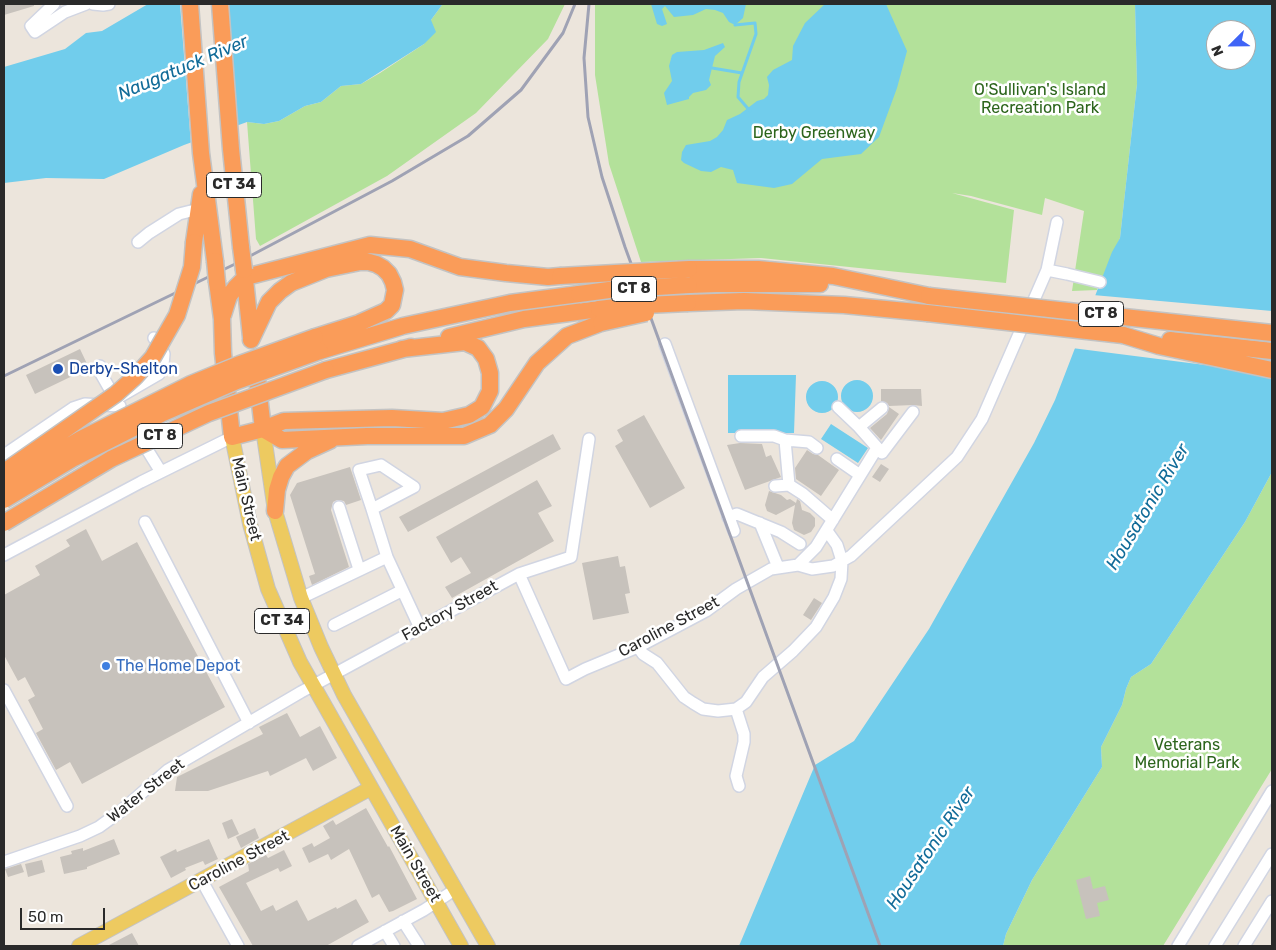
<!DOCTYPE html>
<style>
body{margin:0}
#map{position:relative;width:1276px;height:950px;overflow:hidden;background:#ece5dc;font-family:Rubik,sans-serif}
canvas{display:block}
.frame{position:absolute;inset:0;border:5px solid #2a2a2a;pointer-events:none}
.north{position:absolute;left:1206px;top:20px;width:50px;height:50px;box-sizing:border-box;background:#fff;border:1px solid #aaa;border-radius:50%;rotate:247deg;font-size:14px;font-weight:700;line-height:20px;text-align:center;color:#2a2a2a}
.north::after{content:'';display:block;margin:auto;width:18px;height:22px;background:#3f64f6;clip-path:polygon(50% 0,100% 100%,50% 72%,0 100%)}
.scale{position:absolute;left:20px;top:908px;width:85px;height:22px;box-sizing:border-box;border:2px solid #2a2a2a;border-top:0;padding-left:6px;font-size:15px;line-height:18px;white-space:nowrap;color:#2a2a2a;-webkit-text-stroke:4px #fff;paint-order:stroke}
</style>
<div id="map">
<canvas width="1276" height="950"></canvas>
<div class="frame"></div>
<div class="north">N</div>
<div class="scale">50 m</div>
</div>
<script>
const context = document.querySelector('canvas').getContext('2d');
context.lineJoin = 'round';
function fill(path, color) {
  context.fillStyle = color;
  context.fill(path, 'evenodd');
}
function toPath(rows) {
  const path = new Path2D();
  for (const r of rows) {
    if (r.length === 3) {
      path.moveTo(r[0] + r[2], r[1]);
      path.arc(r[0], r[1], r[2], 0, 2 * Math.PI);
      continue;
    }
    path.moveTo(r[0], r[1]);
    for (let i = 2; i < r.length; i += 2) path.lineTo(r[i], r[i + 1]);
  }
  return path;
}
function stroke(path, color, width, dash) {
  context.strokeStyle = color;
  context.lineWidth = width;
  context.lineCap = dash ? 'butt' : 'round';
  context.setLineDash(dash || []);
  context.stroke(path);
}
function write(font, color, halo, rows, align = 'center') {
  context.font = font + ' Rubik,sans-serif';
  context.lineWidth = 5;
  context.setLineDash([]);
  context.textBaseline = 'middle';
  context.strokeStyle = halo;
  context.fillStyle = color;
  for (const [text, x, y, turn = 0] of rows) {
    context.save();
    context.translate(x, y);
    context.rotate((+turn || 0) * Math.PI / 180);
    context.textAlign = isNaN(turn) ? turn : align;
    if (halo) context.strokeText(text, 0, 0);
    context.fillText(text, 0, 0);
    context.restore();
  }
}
fill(toPath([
 [445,4,565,4,548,39,476,113,387,176,260,246,256,239,247,122,264,124,279,121,305,106,321,102,341,86,361,84,380,73,424,44,431,20,442,5],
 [595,4,1135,4,1137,84,1120,238,1097,290,1072,291,1084,211,1045,198,1042,215,971,196,952,193,1014,210,1006,283,761,258,641,262,609,164,595,75],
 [1272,472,1272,769,1163,946,1003,946,1006,934,1032,880,1102,767,1101,747,1122,705,1126,689,1131,677,1151,664,1245,522]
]), '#b3e19a');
fill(toPath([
 [148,4,445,4,442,5,431,20,436,32,424,44,361,84,341,86,321,102,305,106,279,121,264,124,247,122,184,145,104,179,46,178,4,183,4,67,65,49,86,33,102,31],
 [651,4,746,4,743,18,735,25,729,22,723,13,715,10,706,9,693,15,674,17,665,6,662,9,667,24,662,26,657,24],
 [825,4,886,4,907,51,897,88,879,137,861,154,822,159,792,184,774,188,737,183,733,170,721,167,711,172,701,171,684,163,681,160,682,152,686,145,710,141,717,137,723,130,727,120,740,114,757,101,764,99,768,95,769,85,767,77,773,70,792,60,793,46,805,23],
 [1135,4,1272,4,1272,472,1245,522,1151,664,1131,677,1126,689,1122,705,1101,747,1102,767,1032,880,1006,934,1003,946,739,946,815,765,854,741,929,629,1034,443,1055,400,1112,252,1120,238,1137,84],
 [1216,30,1246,30,1246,60,1216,60],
 [723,43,725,47,715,56,709,80,711,85,706,90,693,93,689,97,689,99,667,105,664,93,672,81,669,66,672,55,677,52,704,50],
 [728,375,796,375,794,433,728,433],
 [857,396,16],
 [822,397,16],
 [831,424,868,448,858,463,821,439]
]), '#71cdec');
fill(toPath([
 [180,4,228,4,237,128,191,145],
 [1093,295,1272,311,1272,379,1213,366,1072,348]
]), '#ece5dc');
stroke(toPath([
 [735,25,755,23,756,34,739,82,738,97,750,111],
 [712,68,742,73]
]), '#71cdec', 3);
fill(toPath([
 [4,4,34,4,34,6,4,15],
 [80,349,89,368,35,394,26,375],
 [881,389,921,389,922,406,913,405,889,406,887,403,881,401],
 [889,407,899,414,881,440,870,428,887,414],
 [644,415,685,488,650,508,615,446,623,441,617,430],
 [553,434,561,449,408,532,399,517],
 [740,443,762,444,766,457,771,455,781,477,745,490,727,445],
 [807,450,813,454,818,455,839,470,821,496,796,479,795,468],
 [881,464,889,469,880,482,872,477],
 [350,467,361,500,346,505,344,501,337,500,333,502,331,510,349,567,312,585,309,576,315,574,290,495,297,483],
 [537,480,552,506,538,513,554,541,452,598,445,587,471,573,461,557,451,563,436,537],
 [769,491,781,495,787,500,790,499,796,503,797,499,800,501,802,510,810,513,815,518,815,526,811,532,804,535,794,530,792,523,795,505,776,515,767,511,765,505],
 [86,529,102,561,137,542,225,707,82,784,70,762,56,770,36,733,43,729,28,700,35,696,25,677,18,681,4,655,4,595,40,575,35,566,70,546,66,540],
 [618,556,620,567,625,566,630,593,625,594,629,613,593,620,582,563],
 [814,598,822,603,811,620,803,615],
 [287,713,300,737,320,726,337,758,313,771,306,758,270,776,268,771,208,791,175,791,177,777,263,734,259,727],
 [366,808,388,847,389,846,417,899,393,911,389,912,379,894,372,898,349,849,331,860,328,854,309,863,302,848,312,843,314,847,330,838,323,826,333,820,336,825],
 [232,819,239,834,228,839,222,823],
 [255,828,259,838,241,848,236,837],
 [114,839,120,854,87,867,87,869,64,874,60,857,72,854,71,851,83,848,83,851],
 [209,839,218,859,205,865,203,861,185,868,186,870,171,878,160,857,176,849,177,852],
 [284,850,292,866,280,872,278,868,246,883,261,911,273,905,276,911,297,900,308,921,336,907,337,909,356,899,369,922,326,946,253,946,219,887,249,871,248,864,266,855,268,858],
 [42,860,45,872,28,877,25,864],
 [21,864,24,872,8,877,5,869],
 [1090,876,1093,889,1105,886,1109,900,1097,903,1100,916,1086,919,1076,880],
 [132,933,139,946,107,946]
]), '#c7c2bc');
const minor = toPath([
 [54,4,31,26,35,32,65,12,86,4],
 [93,4,103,5,109,4],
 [138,242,149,233,179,214,191,211,198,212],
 [1047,270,1067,274,1100,282],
 [665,344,734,531],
 [100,366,100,372,116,400],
 [121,396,159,374,163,365,164,354,158,340,154,338],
 [838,407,859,427,882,453,913,412],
 [130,422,161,472],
 [859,427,882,408],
 [741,436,774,436,785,440,809,442,817,448],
 [785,440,789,485],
 [4,455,73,408,85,404,120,406],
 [837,459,860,475],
 [775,486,789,485,803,494,833,520],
 [339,507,359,569],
 [728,517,737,514,781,532,800,544],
 [145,522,249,723],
 [760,523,778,567],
 [4,555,141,482,232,437],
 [387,557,420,628],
 [798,565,816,547,877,448],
 [519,574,566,679,585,669,638,647,706,611,736,589,771,569,798,565,812,569,833,566,851,556,957,457,982,419,1047,270,1057,222],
 [301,598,387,557,372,509,414,487,381,465,359,470,372,509],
 [334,625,401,591],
 [638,647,643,654,657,663,684,697,693,703,703,709,718,711,736,709,746,702,763,677,793,651,816,627,834,597,841,579,842,561,837,545,827,531],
 [4,690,67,806],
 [736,709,744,734,744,742,736,776,739,786],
 [4,862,80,836,99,827,121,811,168,770,301,692,519,574,571,557,589,439],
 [202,881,238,946],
 [403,921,419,946],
 [385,931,394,946],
 [358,946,424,910,456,889],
 [1178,946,1272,791],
 [1215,946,1272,854],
 [1244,946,1272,901]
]);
const major = toPath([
 [263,429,275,511,301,598,321,647,344,695,488,946],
 [232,437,250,524,268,589,300,662,461,946],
 [79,946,371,788]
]);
const highway = toPath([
 [190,4,201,153,215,261],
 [220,4,231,149,241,247],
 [194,242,201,194],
 [689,269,758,269,833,276,929,296],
 [244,270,251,337],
 [217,282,222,319,223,353,232,437,263,429,284,421,392,418,443,421,469,415,482,407,490,391,490,373,486,359,478,348,465,342,402,349],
 [689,285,716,284,820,284],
 [688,303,744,301,844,305,927,313],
 [223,315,229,296,235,288,246,277,370,245,410,249,460,267,506,273,548,277,560,276],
 [1123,335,1159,346,1272,370],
 [449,337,524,319,599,309],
 [251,340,269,302,280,291,291,283,326,269,360,262,369,262,376,264,383,268,389,274,393,282,395,290,392,305,386,311,359,323,315,337],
 [1170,340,1272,351],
 [320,351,403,326,510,303,579,294],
 [255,361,263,429],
 [326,370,411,347],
 [263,429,282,440,367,436,464,436,490,425,506,409,537,363,567,336,601,323],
 [275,511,277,490,281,477,287,466,307,451,331,440]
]);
stroke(minor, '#d1d5e2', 14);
stroke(major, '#c3c3c3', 16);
stroke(highway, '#c3c3c3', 19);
stroke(minor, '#fff', 11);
stroke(major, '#edca60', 14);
stroke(highway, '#fa9c59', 16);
stroke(toPath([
 [589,4,584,58,588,117,602,177,625,247,880,946],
 [4,376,233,265,392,181,468,136,521,90,563,33,575,4]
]), '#9fa2b4', 3);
const highwayBridge = toPath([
 [241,247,244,270],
 [215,261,217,282],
 [560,276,689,269],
 [579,294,609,290,689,285],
 [929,296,1272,333],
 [599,309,625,306,688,303],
 [927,313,1123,335],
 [601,323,646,313],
 [4,472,116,394,135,377,153,357,177,315,192,267,194,242],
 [4,484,81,439,191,384,240,364,315,337],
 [4,500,74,458,161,414,237,381,320,351],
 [4,523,111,459,209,413,326,370]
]);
stroke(highwayBridge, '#c3c3c3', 19, []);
stroke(highwayBridge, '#fa9c59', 16);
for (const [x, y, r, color] of [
 [58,369,6,"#1a4fb4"],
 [106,666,5,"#3f7fe0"]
]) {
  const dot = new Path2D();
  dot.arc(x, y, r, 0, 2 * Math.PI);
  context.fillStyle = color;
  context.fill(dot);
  stroke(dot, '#fff', 2);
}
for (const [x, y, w] of [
 [234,185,55],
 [634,289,45],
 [1101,314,45],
 [160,436,45],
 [282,621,55]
]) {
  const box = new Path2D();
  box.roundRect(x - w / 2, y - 12.5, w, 25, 4);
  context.fillStyle = '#fff';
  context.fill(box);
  stroke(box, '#2a2a2a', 1);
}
write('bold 15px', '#2a2a2a', null, [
 ["CT 34",234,185],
 ["CT 8",634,289],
 ["CT 8",1101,314],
 ["CT 8",160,436],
 ["CT 34",282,621]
]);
write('16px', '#2c651c', '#fff', [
 ["O'Sullivan's Island",1040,90],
 ["Recreation Park",1040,108],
 ["Derby Greenway",814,133],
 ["Veterans",1187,745],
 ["Memorial Park",1187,763]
]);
write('16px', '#164399', '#fff', [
 ["Derby-Shelton",69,369]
], 'left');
write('16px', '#2a2a2a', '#fff', [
 ["Main Street",246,499,77],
 ["Factory Street",450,611,-29],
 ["Caroline Street",669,627,-28],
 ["Water Street",146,791,-38],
 ["Caroline Street",239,861,-28],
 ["Main Street",415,864,60]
]);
write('16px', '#366cbe', '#fff', [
 ["The Home Depot",116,666]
], 'left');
write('italic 18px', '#106b98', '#fff', [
 ["Naugatuck River",183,68,-23],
 ["Housatonic River",1148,507,-59],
 ["Housatonic River",931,848,-56]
]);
</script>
